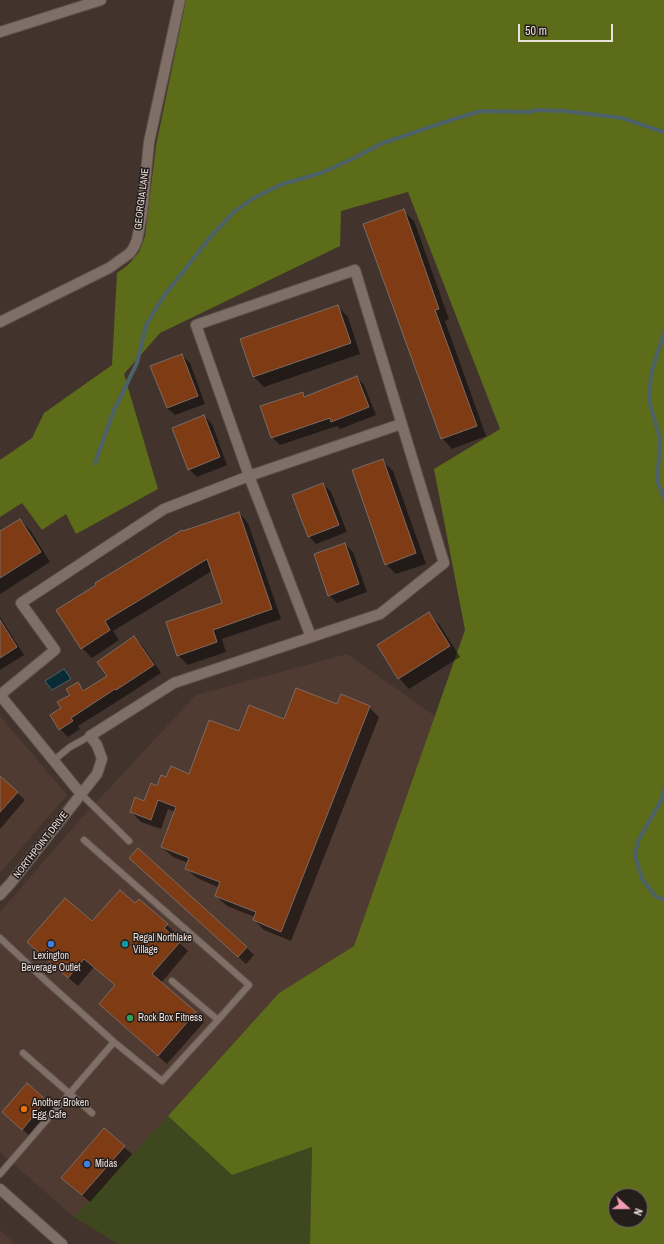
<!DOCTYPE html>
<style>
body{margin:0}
#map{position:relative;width:664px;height:1244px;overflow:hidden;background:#42342d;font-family:"Archivo Narrow",sans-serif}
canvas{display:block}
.north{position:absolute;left:608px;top:1188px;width:40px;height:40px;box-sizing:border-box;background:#241d1a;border:1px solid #736b67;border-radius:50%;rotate:111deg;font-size:11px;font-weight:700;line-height:16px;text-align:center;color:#e9dfdb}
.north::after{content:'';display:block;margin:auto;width:14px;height:18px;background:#f09ab5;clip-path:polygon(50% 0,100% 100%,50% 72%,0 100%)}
.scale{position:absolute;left:518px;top:24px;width:95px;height:18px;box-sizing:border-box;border:2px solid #e9dfdb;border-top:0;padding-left:5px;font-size:12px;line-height:14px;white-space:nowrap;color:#e9dfdb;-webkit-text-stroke:3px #241d1a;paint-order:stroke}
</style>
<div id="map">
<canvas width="664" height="1244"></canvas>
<div class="north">N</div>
<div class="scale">50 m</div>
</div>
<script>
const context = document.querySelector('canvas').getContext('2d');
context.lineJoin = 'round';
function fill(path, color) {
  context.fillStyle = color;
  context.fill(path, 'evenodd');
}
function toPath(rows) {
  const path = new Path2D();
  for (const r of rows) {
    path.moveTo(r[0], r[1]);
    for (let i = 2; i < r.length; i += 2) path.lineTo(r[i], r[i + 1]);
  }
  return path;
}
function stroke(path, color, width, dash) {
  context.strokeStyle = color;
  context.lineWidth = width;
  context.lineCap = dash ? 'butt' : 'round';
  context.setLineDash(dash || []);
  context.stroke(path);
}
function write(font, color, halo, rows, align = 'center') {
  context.font = font + ' "Archivo Narrow",sans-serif';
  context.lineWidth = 3;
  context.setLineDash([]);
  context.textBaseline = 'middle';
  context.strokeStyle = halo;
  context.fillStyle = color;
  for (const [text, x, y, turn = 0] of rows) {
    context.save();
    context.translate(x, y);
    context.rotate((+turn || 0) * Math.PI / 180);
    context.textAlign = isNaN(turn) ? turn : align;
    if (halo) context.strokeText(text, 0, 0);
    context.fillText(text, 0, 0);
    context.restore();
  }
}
fill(toPath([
 [347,654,435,716,354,946,279,993,168,1116,74,1217,0,1152,0,912,78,822,196,695],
 [0,716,67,795,0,873],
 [0,1230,15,1244,0,1244]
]), '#503b32');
fill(toPath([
 [168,1116,232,1175,312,1147,310,1244,118,1244,74,1217]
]), '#3e471d');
fill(toPath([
 [186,0,664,0,664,1244,310,1244,312,1147,232,1175,168,1116,279,993,354,946,465,630,434,469,500,429,408,192,341,211,340,246,160,333,124,374,158,489,76,534,66,514,42,530,22,503,0,517,0,460,32,438,44,413,112,365,117,273,128,265,139,252,145,236,156,146],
 [616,1196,640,1196,640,1220,616,1220]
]), '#5c6c19');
const water = toPath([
 [64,669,71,679,52,690,45,681,64,669]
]);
fill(water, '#092b36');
stroke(water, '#4c6168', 1);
fill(toPath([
 [404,211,414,221,449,319,445,321,486,436,452,449,442,438],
 [338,307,348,317,360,354,264,387,253,376],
 [182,355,190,363,205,404,175,415,167,408],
 [357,377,364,385,376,415,340,429,337,426,280,445,272,437,302,393,307,397],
 [204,416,212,424,227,465,197,477,189,469],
 [382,460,393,471,426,564,396,574,386,564],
 [323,484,331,492,347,532,316,544,309,536],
 [239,513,248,523,281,619,222,639,226,652,188,665,178,655,223,604,212,571,113,631,119,640,92,658,82,648,58,611],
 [20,520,30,530,50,562,0,594,0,532],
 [345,544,353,552,367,592,337,603,329,595],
 [429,614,439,624,460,657,409,689,399,678],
 [0,617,24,655,0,670],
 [134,637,142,645,161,673,124,697,78,726,80,729,68,737,60,729,62,708,71,695,77,683,85,691,108,677],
 [338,706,369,707,379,717,291,941,264,930,254,920,255,917,227,906,216,896,220,888,197,878,186,868,188,863,173,857,162,847,175,812,168,809,161,829,141,822,131,812,145,802,167,778,189,775,240,732],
 [0,777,25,800,0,829],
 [138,865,246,947,254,955,246,964],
 [135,904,167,925,176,934,173,937,188,951,161,983,204,1022,167,1064,100,1004,116,986,94,967,78,986,37,951,92,923],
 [45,1100,53,1108,30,1136,11,1120],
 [124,1147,132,1154,90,1202,70,1185]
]), '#0007');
stroke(toPath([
 [664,332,651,374,650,389,650,404,660,439,658,471,658,483,664,499],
 [95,463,114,410,137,363,146,325,163,297,212,235,234,212,252,199,280,185,324,172,354,158,383,143,451,120,481,111,530,112,536,110,564,111,606,116,622,118,664,132],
 [664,789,662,799,638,841,635,855,642,879,655,896,664,900]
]), '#4c6168', 4);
const building = toPath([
 [404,209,439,309,435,310,477,426,441,439,363,224,404,209],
 [338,305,351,343,253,377,240,339,338,305],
 [182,354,198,396,167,408,150,366,182,354],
 [357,376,369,407,331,422,330,418,271,438,260,406,303,392,304,397,357,376],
 [204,415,220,457,188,470,172,428,204,415],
 [383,459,416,553,385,565,352,470,383,459],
 [323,483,339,525,308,537,292,495,323,483],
 [239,512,272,609,213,630,217,642,177,656,166,622,222,603,207,559,105,621,110,630,81,649,56,610,96,585,95,583,182,530,183,531,239,512],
 [20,519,41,552,0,578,0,531,20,519],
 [345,543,359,584,328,596,314,554,345,543],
 [429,612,450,646,398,679,377,645,429,612],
 [0,620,17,647,0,658,0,620],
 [134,636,154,665,116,690,115,689,71,718,73,721,59,730,50,715,61,708,57,702,70,695,66,689,78,682,83,691,107,676,97,662,134,636],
 [296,688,337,704,341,694,370,706,281,932,253,920,256,912,215,896,220,882,185,869,189,858,161,847,176,807,158,800,151,820,130,812,135,797,144,801,151,783,157,786,161,775,166,777,171,766,189,774,209,720,239,731,249,705,284,719,296,688],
 [0,776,18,792,0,812,0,776],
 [138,848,247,947,238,957,129,858,138,848],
 [120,890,135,903,139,899,168,924,164,928,180,942,152,974,196,1012,158,1056,99,1004,115,985,84,959,68,978,27,942,65,898,92,921,120,890],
 [27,1083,46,1100,22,1130,2,1112,27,1083],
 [104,1128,125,1146,82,1195,61,1178,104,1128]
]);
fill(building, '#7f3b14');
stroke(building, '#7c6b63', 1);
const service = toPath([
 [53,761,70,747,90,736],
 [81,794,129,841],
 [0,938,46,981,114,1042],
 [172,981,218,1020],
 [23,1053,92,1113],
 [0,1174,114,1042,162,1081,218,1020,249,985,84,840]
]);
const minor = toPath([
 [0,32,101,0],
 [0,322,109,268,130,253,134,247,137,240,142,214,149,142,180,0],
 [311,637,249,476,401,424],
 [0,695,55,650,21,603,164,509,249,476,196,325,355,270,444,563,380,614,174,683,90,736,97,745,102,759,97,774,10,884,0,895],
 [0,695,81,794]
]);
const secondary = toPath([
 [0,1189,62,1244]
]);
stroke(service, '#5e524c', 8);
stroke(minor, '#5e524c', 12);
stroke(secondary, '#5e524c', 12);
stroke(service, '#7f6f67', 6);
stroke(minor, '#7f6f67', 10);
stroke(secondary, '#7f6f67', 10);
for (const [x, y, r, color] of [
 [51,944,4,"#3f7fe0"],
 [125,944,4,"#0f9aa8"],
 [130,1018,4,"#2e9e5b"],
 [24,1109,4,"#e8710a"],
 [87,1164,4,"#3f7fe0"]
]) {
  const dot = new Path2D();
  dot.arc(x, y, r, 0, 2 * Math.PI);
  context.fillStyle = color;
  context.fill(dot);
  stroke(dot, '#241d1a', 1.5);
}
write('10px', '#e9dfdb', '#241d1a', [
 ["GEORGIA LANE",142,199,-83],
 ["NORTHPOINT DRIVE",41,845,-52]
]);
write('10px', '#e9dfdb', '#241d1a', [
 ["Regal Northlake",133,938],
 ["Village",133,950],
 ["Lexington",51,956,"center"],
 ["Beverage Outlet",51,968,"center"],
 ["Rock Box Fitness",138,1018],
 ["Another Broken",32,1103],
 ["Egg Cafe",32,1115],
 ["Midas",95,1164]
], 'left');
</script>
